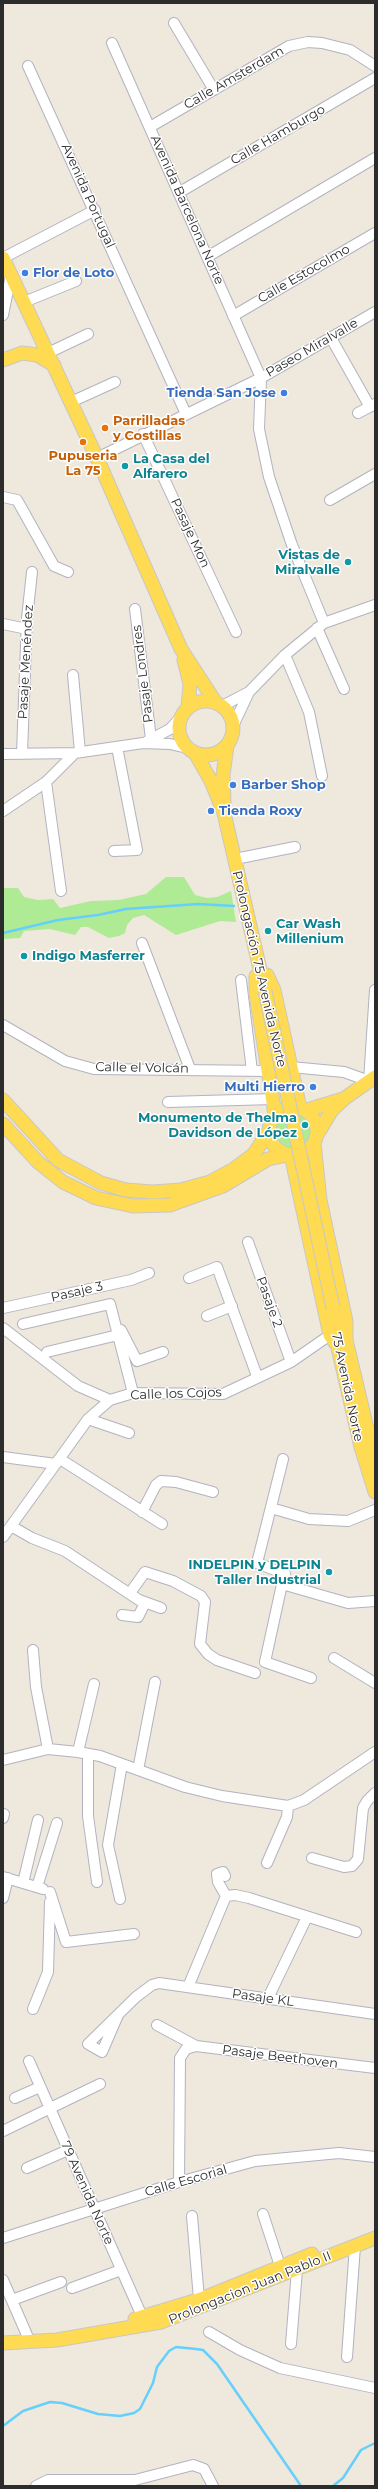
<!DOCTYPE html>
<meta charset="utf-8">
<style>
body{margin:0}
#map{position:relative;width:378px;height:2489px;overflow:hidden;background:#efe8dd;font-family:Montserrat,sans-serif}
canvas{display:block}
.frame{position:absolute;inset:0;border:4px solid #2c2c2c;pointer-events:none}
</style>
<div id="map">
<canvas width="378" height="2489"></canvas>
<div class="frame"></div>
</div>
<script>
const context = document.querySelector('canvas').getContext('2d');
context.lineJoin = 'round';
function fill(path, color) {
  context.fillStyle = color;
  context.fill(path, 'evenodd');
}
function toPath(rows) {
  const path = new Path2D();
  for (const r of rows) {
    if (r.length === 3) {
      path.moveTo(r[0] + r[2], r[1]);
      path.arc(r[0], r[1], r[2], 0, 2 * Math.PI);
      continue;
    }
    path.moveTo(r[0], r[1]);
    for (let i = 2; i < r.length; i += 2) path.lineTo(r[i], r[i + 1]);
  }
  return path;
}
function stroke(path, color, width, dash) {
  context.strokeStyle = color;
  context.lineWidth = width;
  context.lineCap = dash ? 'butt' : 'round';
  context.setLineDash(dash || []);
  context.stroke(path);
}
function write(font, color, halo, rows, align = 'center') {
  context.font = font + ' Montserrat,sans-serif';
  context.lineWidth = 3;
  context.setLineDash([]);
  context.textBaseline = 'middle';
  context.strokeStyle = halo;
  context.fillStyle = color;
  for (const [text, x, y, turn = 0] of rows) {
    context.save();
    context.translate(x, y);
    context.rotate((+turn || 0) * Math.PI / 180);
    context.textAlign = isNaN(turn) ? turn : align;
    if (halo) context.strokeText(text, 0, 0);
    context.fillText(text, 0, 0);
    context.restore();
  }
}
fill(toPath([
 [166,877,184,877,195,895,207,898,217,897,231,891,236,922,220,921,176,935,144,915,133,918,127,925,125,933,119,936,109,938,88,927,81,927,75,935,50,929,24,931,20,938,3,939,3,888,18,888,24,897,38,900,53,899,60,908,91,901,119,900,146,894],
 [294,1131,20]
]), '#afea94');
stroke(toPath([
 [3,933,58,920,98,915,126,909,198,904,234,906],
 [3,2426,23,2411,50,2402,62,2403,98,2414,120,2416,134,2413,140,2409,153,2383,157,2367,169,2351,176,2347,196,2349,203,2350,217,2364,301,2486],
 [333,2486,343,2478,361,2450,375,2443]
]), '#66cffb', 2.5);
const minor = toPath([
 [174,23,214,90],
 [112,43,261,378,259,429,269,477,292,545,324,623],
 [28,66,186,414],
 [150,127,289,46,308,42,322,43,350,50,375,66],
 [180,192,375,78],
 [207,257,375,158],
 [3,258,95,210],
 [24,302,76,281],
 [3,315,11,275],
 [233,316,375,233],
 [331,338,370,407],
 [48,353,88,334],
 [71,402,115,382],
 [358,413,375,404],
 [143,434,236,632],
 [97,458,261,378,375,312],
 [3,497,17,500,54,566,68,572],
 [330,500,375,474],
 [135,609,151,739],
 [3,624,27,629],
 [317,628,344,689],
 [285,655,309,712,322,776],
 [73,675,80,752],
 [222,706,249,692],
 [233,726,249,692,285,655,324,623,375,605],
 [146,742,170,729,181,717],
 [22,753,27,618,32,572],
 [3,754,75,753,143,743,170,744,187,748],
 [46,782,61,891],
 [3,811,46,782,75,753],
 [114,851,137,850,117,747],
 [235,859,295,847],
 [142,943,190,1069],
 [241,980,252,1071],
 [3,1025,65,1061,94,1069,268,1071],
 [291,1067,344,1072,369,1081,375,990],
 [168,1102,273,1099],
 [248,1242,291,1362],
 [189,1278,217,1267,257,1376],
 [3,1308,131,1280,149,1273],
 [207,1316,232,1306],
 [23,1324,110,1304,118,1335],
 [3,1328,78,1386,110,1400],
 [121,1330,137,1361,163,1352],
 [47,1352,118,1335,133,1393],
 [88,1419,129,1433],
 [3,1457,56,1464],
 [60,1459,162,1524],
 [283,1459,257,1563,285,1574,282,1584,348,1603,375,1601],
 [271,1508,309,1519,348,1521,375,1510],
 [142,1512,156,1485,161,1481,176,1482,213,1492],
 [11,1526,32,1538,65,1551,139,1600,161,1608],
 [3,1537,88,1419,110,1400,133,1393,223,1394,291,1362,330,1335],
 [282,1584,265,1662,311,1678],
 [130,1593,145,1572,173,1581,201,1596,205,1602,200,1644,208,1654,217,1660,255,1673],
 [122,1615,138,1617,145,1603],
 [33,1650,36,1687,48,1749],
 [334,1658,375,1683],
 [78,1752,94,1684],
 [88,1754,88,1816,97,1882],
 [3,1760,48,1749,78,1752,100,1756,185,1787,222,1796,288,1806,304,1800,375,1752],
 [138,1770,155,1682],
 [3,1818,4,1814],
 [312,1858,344,1867,352,1866,358,1859,363,1808,367,1801,375,1793],
 [267,1863,287,1817,288,1806],
 [225,1876,223,1872,217,1874,218,1882,226,1896],
 [3,1877,43,1889],
 [23,1883,38,1820],
 [37,1887,57,1823],
 [50,1892,66,1942,134,1934],
 [226,1896,235,1895,249,1898,356,1932],
 [3,1898,8,1878],
 [120,1899,108,1845,122,1764],
 [188,1987,226,1896],
 [268,1998,307,1917],
 [33,2009,48,1972,50,1902],
 [118,2015,102,2052,88,2044,136,1997,152,1985,159,1983,375,2014],
 [157,2025,196,2046],
 [29,2061,145,2323],
 [15,2098,40,2087],
 [3,2131,100,2084],
 [27,2168,68,2150],
 [179,2182,180,2058,186,2049,196,2046,375,2068],
 [263,2214,280,2266],
 [192,2216,199,2299],
 [3,2238,179,2182,255,2161,339,2153,375,2157],
 [3,2280,30,2342],
 [72,2288,121,2270],
 [12,2300,61,2282],
 [209,2332,240,2350,280,2368,375,2388],
 [291,2344,297,2270],
 [347,2357,355,2246],
 [36,2486,48,2480,135,2480,193,2465,204,2469,213,2486]
]);
const major = toPath([
 [3,258,97,458,181,649,216,703],
 [3,360,22,353,37,355,54,365],
 [184,660,190,684,188,708],
 [206,728,27],
 [195,753,211,781,224,813,265,991],
 [224,803,223,775,227,746],
 [267,975,274,990,300,1108],
 [256,976,256,994,275,1115],
 [3,1100,58,1160,101,1183,126,1190,153,1192,181,1190,210,1182,234,1169,254,1154,268,1132],
 [293,1131,24],
 [307,1110,343,1099],
 [3,1124,38,1162,63,1182,96,1198,133,1206,170,1205,223,1186,268,1159,287,1155],
 [317,1135,332,1110,345,1098,375,1077],
 [314,1143,320,1200,346,1321,346,1340],
 [291,1155,330,1335,336,1344],
 [335,1313,340,1321,346,1340,375,1462],
 [335,1335,361,1447,375,1492],
 [135,2319,201,2299,312,2254],
 [3,2343,57,2340,161,2322,375,2238]
]);
stroke(minor, '#b1b3c1', 12);
stroke(major, '#c8c8c8', 15);
stroke(minor, '#fff', 10);
stroke(major, '#fedb52', 13);
const majorBridge = toPath([
 [265,991,333,1308]
]);
stroke(majorBridge, '#c8c8c8', 15, []);
stroke(majorBridge, '#fedb52', 13);
for (const [x, y, r, color] of [
 [25,273,4,"#3f7fe0"],
 [284,393,4,"#3f7fe0"],
 [105,428,4,"#e8710a"],
 [83,442,4,"#e8710a"],
 [125,466,4,"#0f9aa8"],
 [348,562,4,"#0f9aa8"],
 [233,785,4,"#3f7fe0"],
 [211,811,4,"#3f7fe0"],
 [268,931,4,"#0f9aa8"],
 [24,956,4,"#0f9aa8"],
 [313,1087,4,"#3f7fe0"],
 [305,1125,4,"#0f9aa8"],
 [329,1572,4,"#0f9aa8"]
]) {
  const dot = new Path2D();
  dot.arc(x, y, r, 0, 2 * Math.PI);
  context.fillStyle = color;
  context.fill(dot);
  stroke(dot, '#fff', 1.5);
}
write('13px', '#2c2c2c', '#fff', [
 ["Calle Amsterdam",234,78,-30],
 ["Calle Hamburgo",278,135,-30],
 ["Avenida Portugal",88,196,66],
 ["Avenida Barcelona Norte",187,210,66],
 ["Calle Estocolmo",304,274,-30],
 ["Paseo Miralvalle",312,348,-30],
 ["Pasaje Mon",190,533,65],
 ["Pasaje Menéndez",26,662,-87],
 ["Pasaje Londres",143,674,-97],
 ["Prolongación 75 Avenida Norte",259,969,77],
 ["Calle el Volcán",142,1068,1],
 ["Pasaje 3",77,1292,-13],
 ["Pasaje 2",269,1302,70],
 ["75 Avenida Norte",347,1387,78],
 ["Calle los Cojos",176,1394,-2],
 ["Pasaje KL",263,1998,8],
 ["Pasaje Beethoven",280,2057,7],
 ["Calle Escorial",186,2181,-16],
 ["79 Avenida Norte",87,2193,66],
 ["Prolongacion Juan Pablo II",250,2288,-22]
]);
write('bold 13px', '#366cbe', '#fff', [
 ["Flor de Loto",33,273],
 ["Tienda San Jose",276,393,"right"],
 ["Barber Shop",241,785],
 ["Tienda Roxy",219,811],
 ["Multi Hierro",305,1087,"right"]
], 'left');
write('bold 13px', '#c56008', '#fff', [
 ["Parrilladas",113,421],
 ["y Costillas",113,436],
 ["Pupuseria",83,456,"center"],
 ["La 75",83,471,"center"]
], 'left');
write('bold 13px', '#0d838f', '#fff', [
 ["La Casa del",133,459],
 ["Alfarero",133,474],
 ["Vistas de",340,555,"right"],
 ["Miralvalle",340,570,"right"],
 ["Car Wash",276,924],
 ["Millenium",276,939],
 ["Indigo Masferrer",32,956],
 ["Monumento de Thelma",297,1118,"right"],
 ["Davidson de López",297,1133,"right"],
 ["INDELPIN y DELPIN",321,1565,"right"],
 ["Taller Industrial",321,1580,"right"]
], 'left');
</script>
